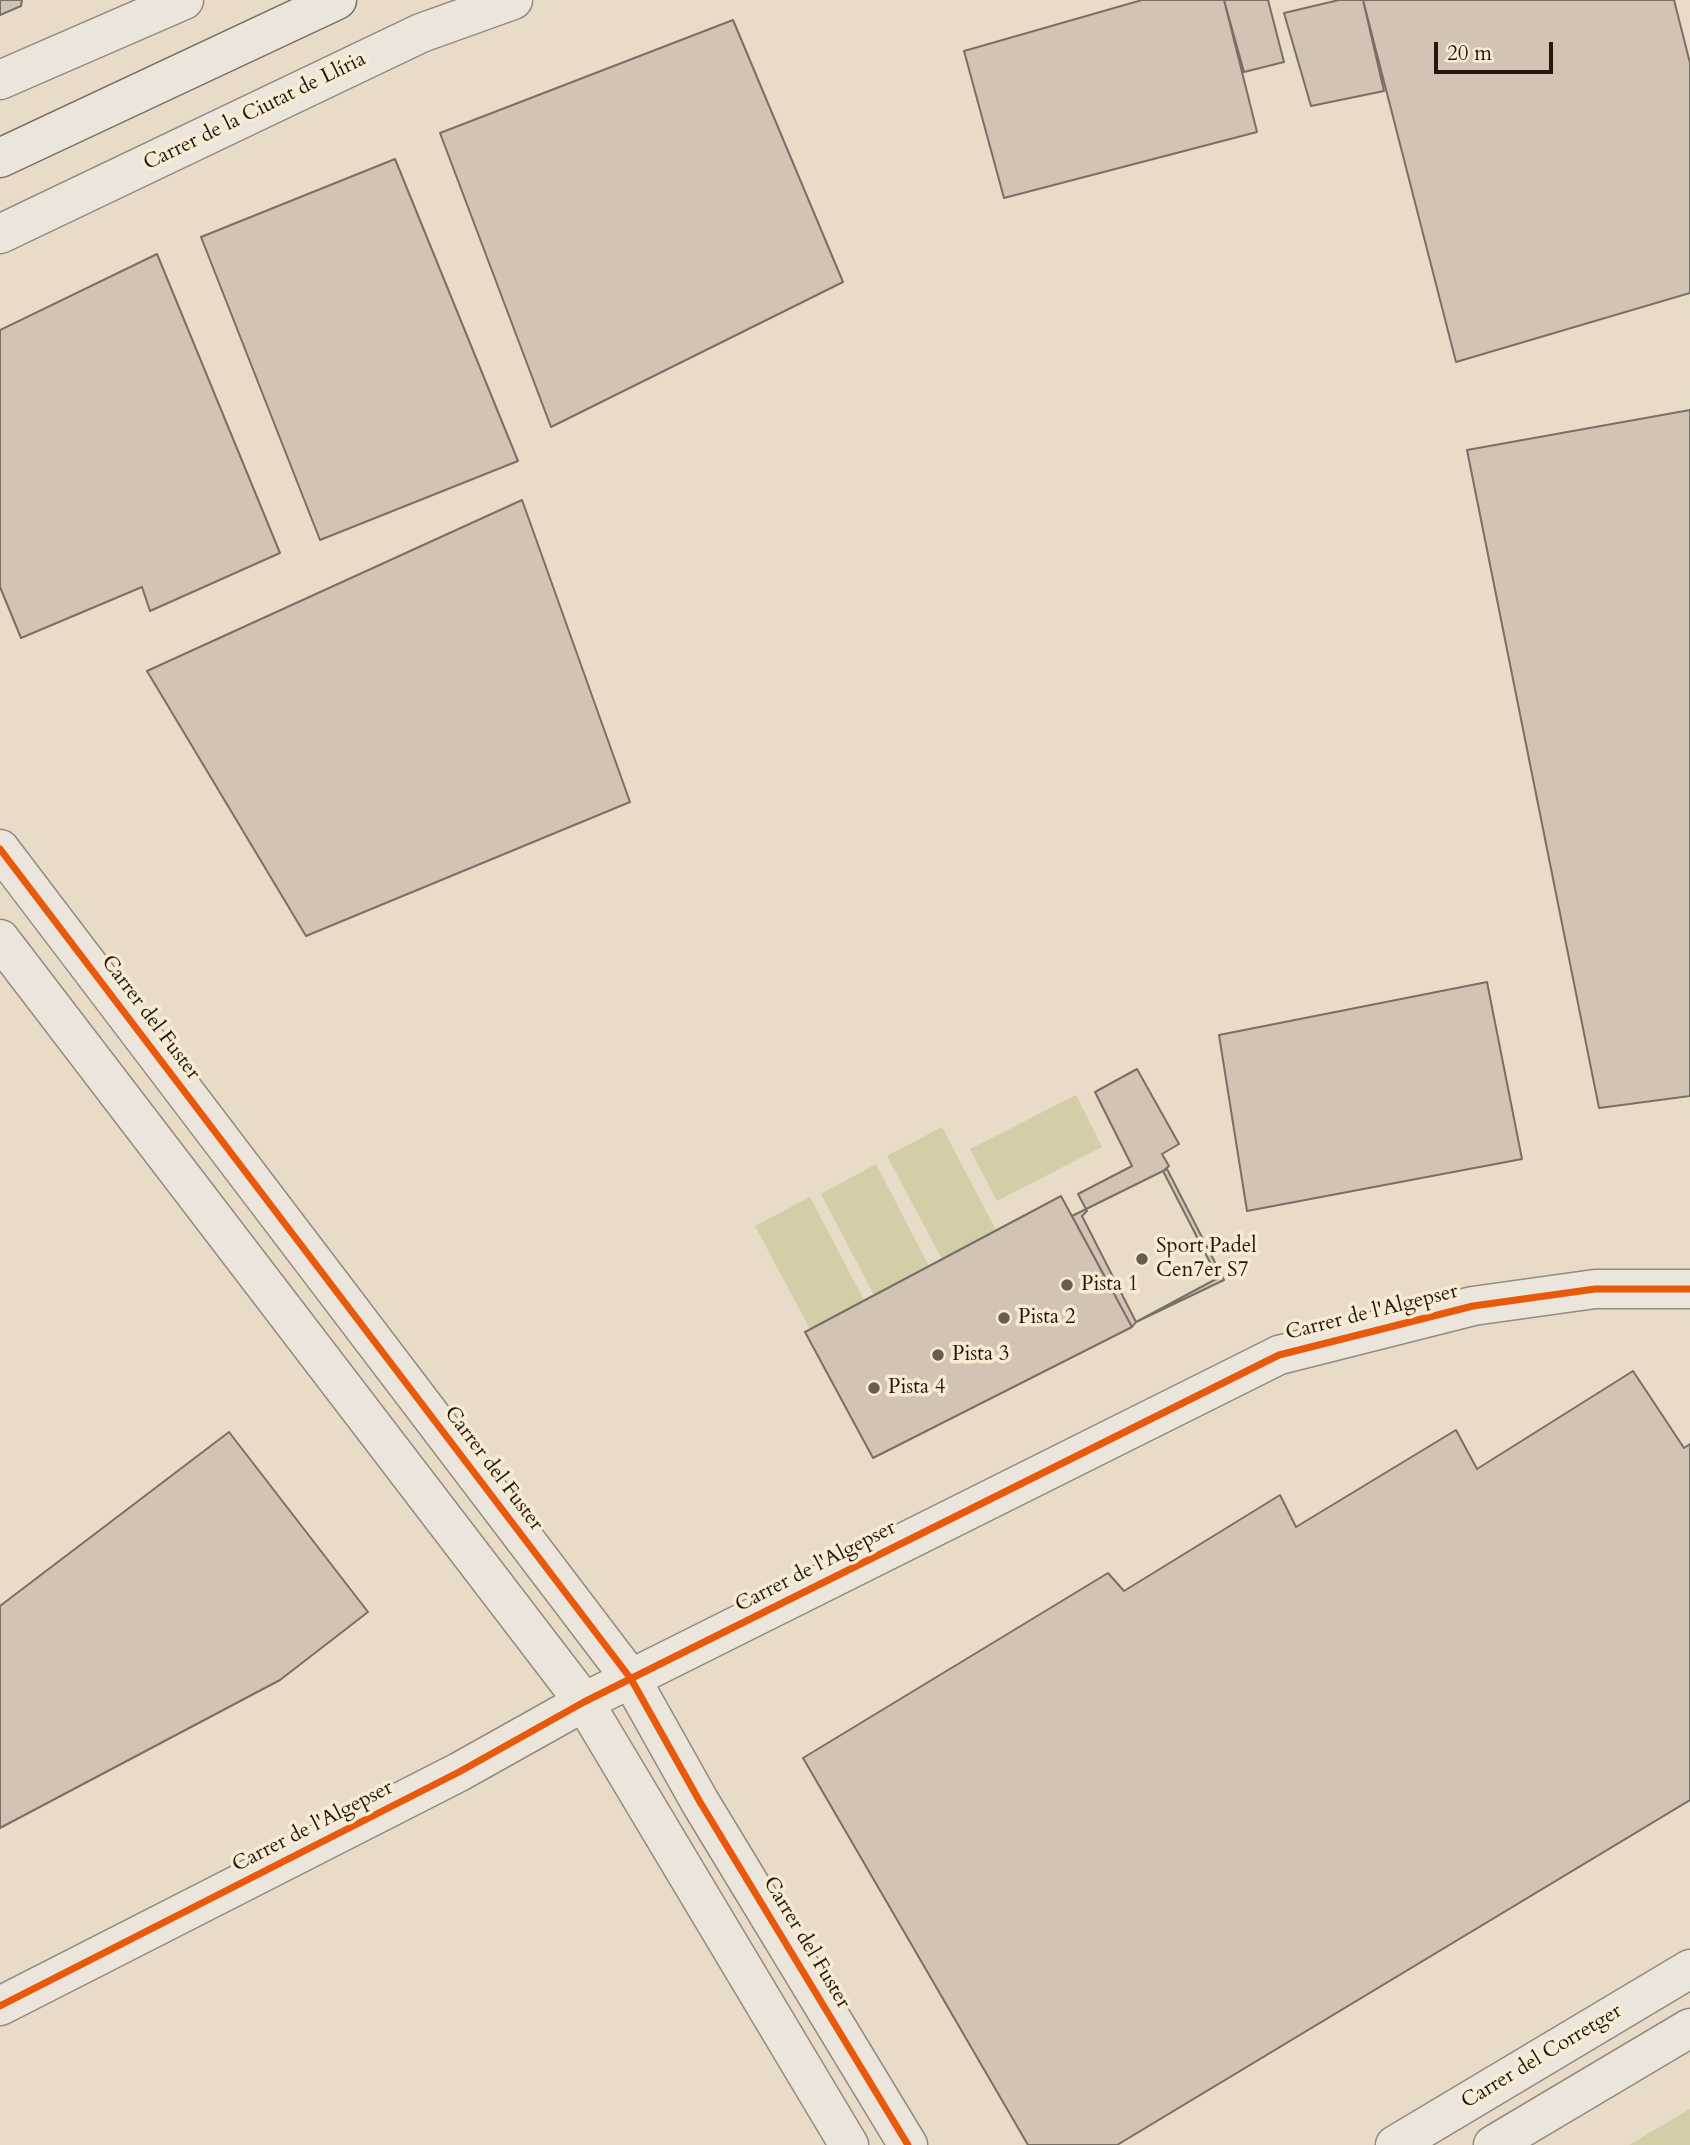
<!DOCTYPE html>
<meta charset="utf-8">
<style>
body{margin:0}
#map{position:relative;width:1690px;height:2145px;overflow:hidden;background:#e8dcc9;font-family:Cardo,serif}
canvas{display:block}
.scale{position:absolute;left:1434px;top:42px;width:119px;height:32px;box-sizing:border-box;border:4px solid #21180e;border-top:0;padding-left:9px;font-size:21px;line-height:24px;white-space:nowrap;color:#21180e;-webkit-text-stroke:5px #f8ebd3;paint-order:stroke}
</style>
<div id="map">
<canvas width="1690" height="2145"></canvas>
<div class="scale">20 m</div>
</div>
<script>
const context = document.querySelector('canvas').getContext('2d');
context.lineJoin = 'round';
function fill(path, color) {
  context.fillStyle = color;
  context.fill(path, 'evenodd');
}
function toPath(rows) {
  const path = new Path2D();
  for (const r of rows) {
    path.moveTo(r[0], r[1]);
    for (let i = 2; i < r.length; i += 2) path.lineTo(r[i], r[i + 1]);
  }
  return path;
}
function stroke(path, color, width, dash) {
  context.strokeStyle = color;
  context.lineWidth = width;
  context.lineCap = dash ? 'butt' : 'round';
  context.setLineDash(dash || []);
  context.stroke(path);
}
function write(font, color, halo, rows, align = 'center') {
  context.font = font + ' Cardo,serif';
  context.lineWidth = 7;
  context.setLineDash([]);
  context.textBaseline = 'middle';
  context.strokeStyle = halo;
  context.fillStyle = color;
  for (const [text, x, y, turn = 0] of rows) {
    context.save();
    context.translate(x, y);
    context.rotate((+turn || 0) * Math.PI / 180);
    context.textAlign = isNaN(turn) ? turn : align;
    if (halo) context.strokeText(text, 0, 0);
    context.fillText(text, 0, 0);
    context.restore();
  }
}
fill(toPath([
 [1076,1095,1102,1147,997,1201,970,1149],
 [942,1127,996,1230,942,1259,887,1156],
 [876,1164,930,1268,875,1297,821,1194],
 [810,1197,864,1300,810,1329,755,1226],
 [1690,2109,1690,2145,1629,2145]
]), '#d3cda8');
const building = toPath([
 [0,0,22,0,21,6,0,15,0,0],
 [1142,0,1224,0,1257,132,1004,198,964,51,1142,0],
 [1224,0,1268,0,1284,62,1244,72,1224,0],
 [1339,0,1363,0,1384,91,1311,106,1284,13,1339,0],
 [1363,0,1674,0,1690,63,1690,293,1456,362,1363,0],
 [733,20,843,282,551,427,440,133,733,20],
 [395,159,518,461,320,540,201,237,395,159],
 [157,254,280,553,150,611,142,587,21,638,0,587,0,330,157,254],
 [1690,410,1690,1096,1599,1108,1467,450,1690,410],
 [522,500,630,802,306,936,147,671,522,500],
 [1487,982,1522,1159,1247,1211,1219,1035,1487,982],
 [1137,1069,1179,1144,1162,1154,1169,1166,1163,1171,1218,1278,1136,1322,1082,1216,1087,1211,1078,1194,1132,1166,1095,1092,1137,1069],
 [1167,1169,1224,1280,1136,1322,1132,1327,1072,1216,1167,1169],
 [1061,1196,1132,1327,873,1458,805,1332,1061,1196],
 [1633,1371,1684,1448,1690,1444,1690,1800,1117,2145,1028,2145,803,1758,1108,1573,1124,1591,1280,1495,1296,1527,1456,1430,1477,1469,1633,1371],
 [229,1432,368,1612,280,1680,0,1828,0,1606,229,1432]
]);
fill(building, '#d3c3b4');
stroke(building, '#777065', 2);
const street = toPath([
 [0,80,184,0],
 [0,234,421,33,513,0],
 [0,849,631,1679,700,1802,908,2145],
 [0,939,584,1702,849,2145],
 [0,2006,459,1772,584,1702,1279,1355,1473,1306,1595,1289,1690,1289],
 [1395,2145,1690,1969],
 [1493,2145,1690,2028]
]);
const secondary = toPath([
 [0,158,337,0]
]);
stroke(street, '#938b7f', 41);
stroke(secondary, '#777065', 41);
stroke(street, '#ebe5dc', 38);
stroke(secondary, '#ebe5dc', 38);
stroke(toPath([
 [0,849,631,1679,700,1802,908,2145],
 [0,2006,459,1772,584,1702,1279,1355,1473,1306,1595,1289,1690,1289]
]), '#e8590c', 7);
for (const [x, y, r, color] of [
 [1142,1259,7,"#675d4f"],
 [1067,1285,7,"#675d4f"],
 [1004,1318,7,"#675d4f"],
 [938,1355,7,"#675d4f"],
 [874,1388,7,"#675d4f"]
]) {
  const dot = new Path2D();
  dot.arc(x, y, r, 0, 2 * Math.PI);
  context.fillStyle = color;
  context.fill(dot);
  stroke(dot, '#f8ebd3', 2.5);
}
write('21px', '#21180e', '#f8ebd3', [
 ["Carrer de la Ciutat de Llíria",255,112,-26],
 ["Carrer del Fuster",150,1018,53],
 ["Carrer de l'Algepser",1372,1313,-14],
 ["Carrer del Fuster",493,1469,53],
 ["Carrer de l'Algepser",816,1567,-27],
 ["Carrer de l'Algepser",313,1827,-27],
 ["Carrer del Fuster",806,1943,59],
 ["Carrer del Corretger",1542,2057,-31]
]);
write('21px', '#21180e', '#f8ebd3', [
 ["Sport Padel",1156,1247],
 ["Cen7er S7",1156,1271],
 ["Pista 1",1081,1285],
 ["Pista 2",1018,1318],
 ["Pista 3",952,1355],
 ["Pista 4",888,1388]
], 'left');
</script>
